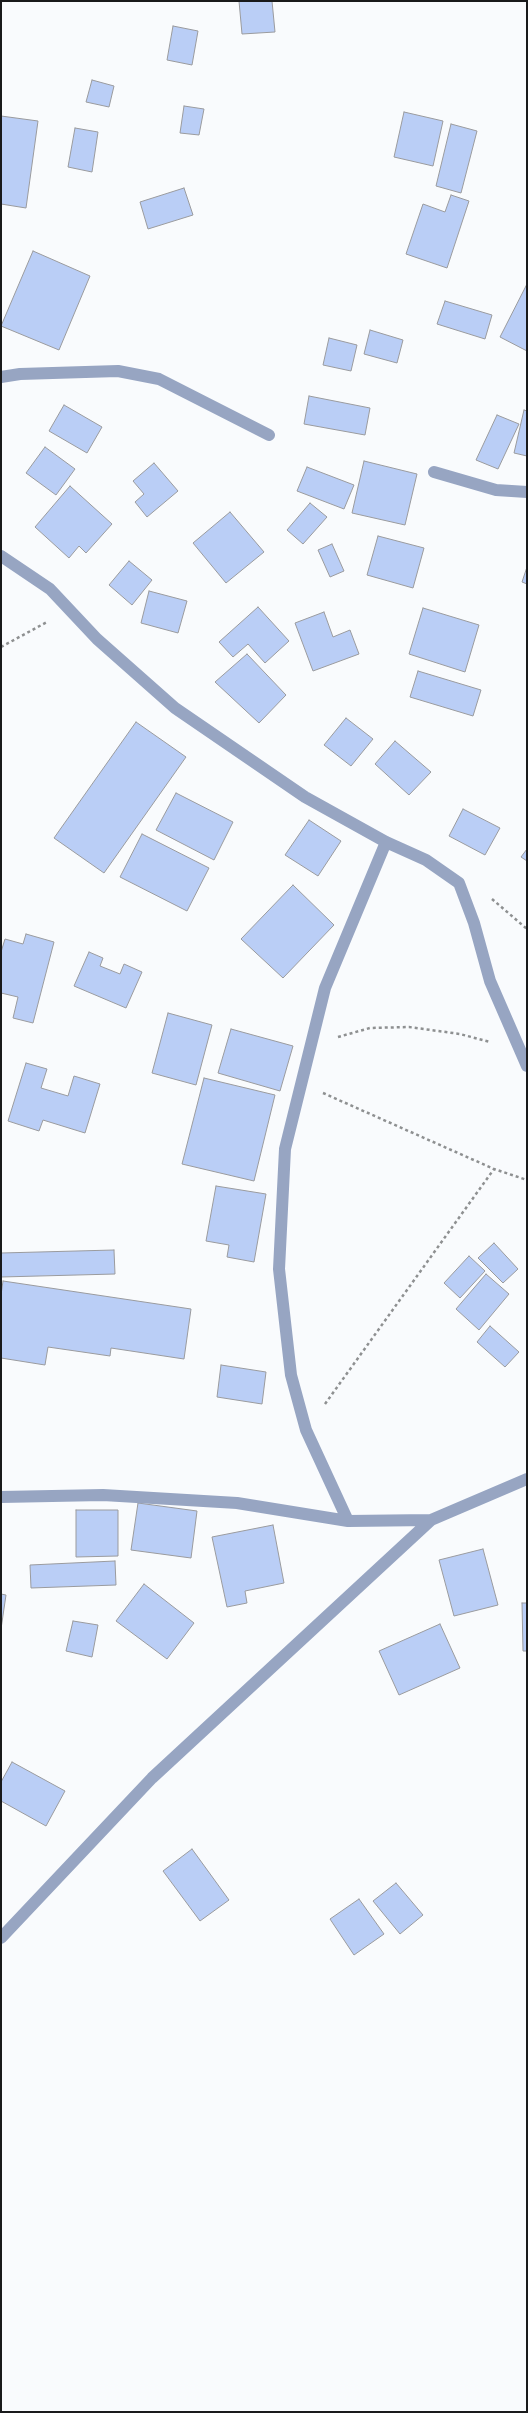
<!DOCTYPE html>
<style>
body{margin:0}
#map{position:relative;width:528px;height:2413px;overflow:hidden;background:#f9fbfd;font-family:Karla,sans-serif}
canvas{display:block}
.frame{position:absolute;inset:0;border:2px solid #191a1b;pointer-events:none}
</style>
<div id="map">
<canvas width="528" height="2413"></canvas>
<div class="frame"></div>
</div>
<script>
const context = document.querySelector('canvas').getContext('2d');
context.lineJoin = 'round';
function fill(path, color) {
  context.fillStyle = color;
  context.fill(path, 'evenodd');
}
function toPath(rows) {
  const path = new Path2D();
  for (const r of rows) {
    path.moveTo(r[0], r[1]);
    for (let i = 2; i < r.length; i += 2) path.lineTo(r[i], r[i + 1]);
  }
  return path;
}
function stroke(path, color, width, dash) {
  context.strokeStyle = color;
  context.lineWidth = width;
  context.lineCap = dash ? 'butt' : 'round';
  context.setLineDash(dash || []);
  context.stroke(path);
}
const building = toPath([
 [239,1,272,1,275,32,242,34,239,1],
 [173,26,198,31,192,65,167,60,173,26],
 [92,80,114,86,109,107,86,102,92,80],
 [184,106,204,109,199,135,180,133,184,106],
 [404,112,443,121,433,166,394,157,404,112],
 [1,116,38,121,26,208,1,204,1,116],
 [451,124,477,131,461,193,436,186,451,124],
 [75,128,98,132,92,172,68,167,75,128],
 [184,188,193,215,148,229,140,202,184,188],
 [451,195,469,201,447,268,406,254,423,204,445,212,451,195],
 [33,251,90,276,59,350,1,326,33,251],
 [527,284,527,351,500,337,527,284],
 [445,301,492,315,485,339,437,324,445,301],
 [370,330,403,340,397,363,364,354,370,330],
 [329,338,357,345,351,371,323,365,329,338],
 [309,396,370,408,365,435,304,424,309,396],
 [64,405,102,427,87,453,49,431,64,405],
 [524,410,527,411,527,456,514,453,524,410],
 [497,415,519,424,498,469,476,460,497,415],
 [45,447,75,469,56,495,26,473,45,447],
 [364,461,417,474,405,525,352,513,364,461],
 [154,463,178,491,147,517,135,502,144,494,133,481,154,463],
 [307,467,354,485,344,509,297,491,307,467],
 [70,486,112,524,86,553,79,546,69,558,35,527,70,486],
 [310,503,327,517,303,544,287,530,310,503],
 [230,512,264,552,226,583,193,543,230,512],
 [378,536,424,548,413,588,367,575,378,536],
 [332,544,344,571,330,577,318,550,332,544],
 [129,561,152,580,132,605,109,585,129,561],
 [527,567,527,584,522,582,527,567],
 [149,591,187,601,178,633,141,623,149,591],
 [258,607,289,641,265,663,248,644,233,657,219,642,258,607],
 [423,608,479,625,465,672,409,654,423,608],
 [324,612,333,637,350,630,359,654,313,671,295,623,324,612],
 [247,654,286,695,259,723,215,682,247,654],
 [418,671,481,690,473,716,410,697,418,671],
 [346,718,373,739,351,766,324,745,346,718],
 [136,722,186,757,104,873,54,838,136,722],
 [395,741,431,772,409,795,375,764,395,741],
 [176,793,233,822,214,860,156,830,176,793],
 [463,809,500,828,485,855,449,836,463,809],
 [309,820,341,841,318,876,285,855,309,820],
 [142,834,209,868,187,911,120,877,142,834],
 [527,849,527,861,521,857,527,849],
 [293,885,334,925,283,978,241,939,293,885],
 [26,934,54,942,33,1023,13,1018,18,997,1,993,1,952,5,939,23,944,26,934],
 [89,952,103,958,100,966,120,974,124,964,142,972,126,1008,74,986,89,952],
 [168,1013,212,1025,196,1085,152,1073,168,1013],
 [231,1029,293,1046,280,1091,218,1073,231,1029],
 [26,1063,47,1069,41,1088,68,1096,74,1076,100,1084,85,1133,43,1120,39,1131,8,1121,26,1063],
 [204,1078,275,1095,254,1181,182,1164,204,1078],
 [216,1186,266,1194,254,1262,227,1257,229,1245,206,1241,216,1186],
 [494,1243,518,1269,503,1283,478,1258,494,1243],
 [114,1250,115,1274,1,1277,1,1253,114,1250],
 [469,1256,485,1271,460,1298,444,1283,469,1256],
 [486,1274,509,1294,479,1330,456,1309,486,1274],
 [3,1281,191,1309,184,1359,111,1348,110,1356,48,1347,45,1365,1,1358,1,1295,3,1281],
 [490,1326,519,1352,505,1367,477,1342,490,1326],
 [221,1365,266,1372,262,1404,217,1397,221,1365],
 [138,1503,197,1511,191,1558,131,1550,138,1503],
 [76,1510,118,1510,118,1556,76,1557,76,1510],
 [273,1525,284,1583,245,1591,247,1603,227,1607,212,1537,273,1525],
 [483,1549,498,1605,454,1616,439,1560,483,1549],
 [115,1561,116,1585,31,1588,30,1565,115,1561],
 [144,1584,194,1623,167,1659,116,1621,144,1584],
 [1,1594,6,1595,1,1629,1,1594],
 [522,1603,527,1603,527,1651,523,1651,522,1603],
 [73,1621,98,1625,92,1657,66,1651,73,1621],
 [440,1624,460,1668,399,1695,379,1651,440,1624],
 [12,1762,65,1791,46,1826,1,1801,1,1782,12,1762],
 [192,1849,229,1900,200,1921,163,1871,192,1849],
 [396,1883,423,1915,400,1934,373,1901,396,1883],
 [359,1899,384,1934,354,1955,330,1919,359,1899]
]);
fill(building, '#bacef6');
stroke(building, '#9a9b9e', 1);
stroke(toPath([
 [1,647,47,622],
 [492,899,527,929],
 [338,1037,370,1028,409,1027,460,1034,490,1042],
 [323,1093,494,1169,527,1180],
 [325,1404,494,1169]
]), '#8e9091', 2.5, [3, 3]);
stroke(toPath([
 [1,377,20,374,118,371,159,379,269,435],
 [434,472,496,490,527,492],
 [1,556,50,589,97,639,175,708,305,797,386,842,426,860,459,883,474,923,490,981,527,1066],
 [1,1497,103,1495,237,1503,348,1521,431,1520],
 [348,1521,306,1430,291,1375,279,1269,285,1149,325,988,386,842],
 [1,1938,152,1778,431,1520,527,1479]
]), '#97a5c2', 12);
</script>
